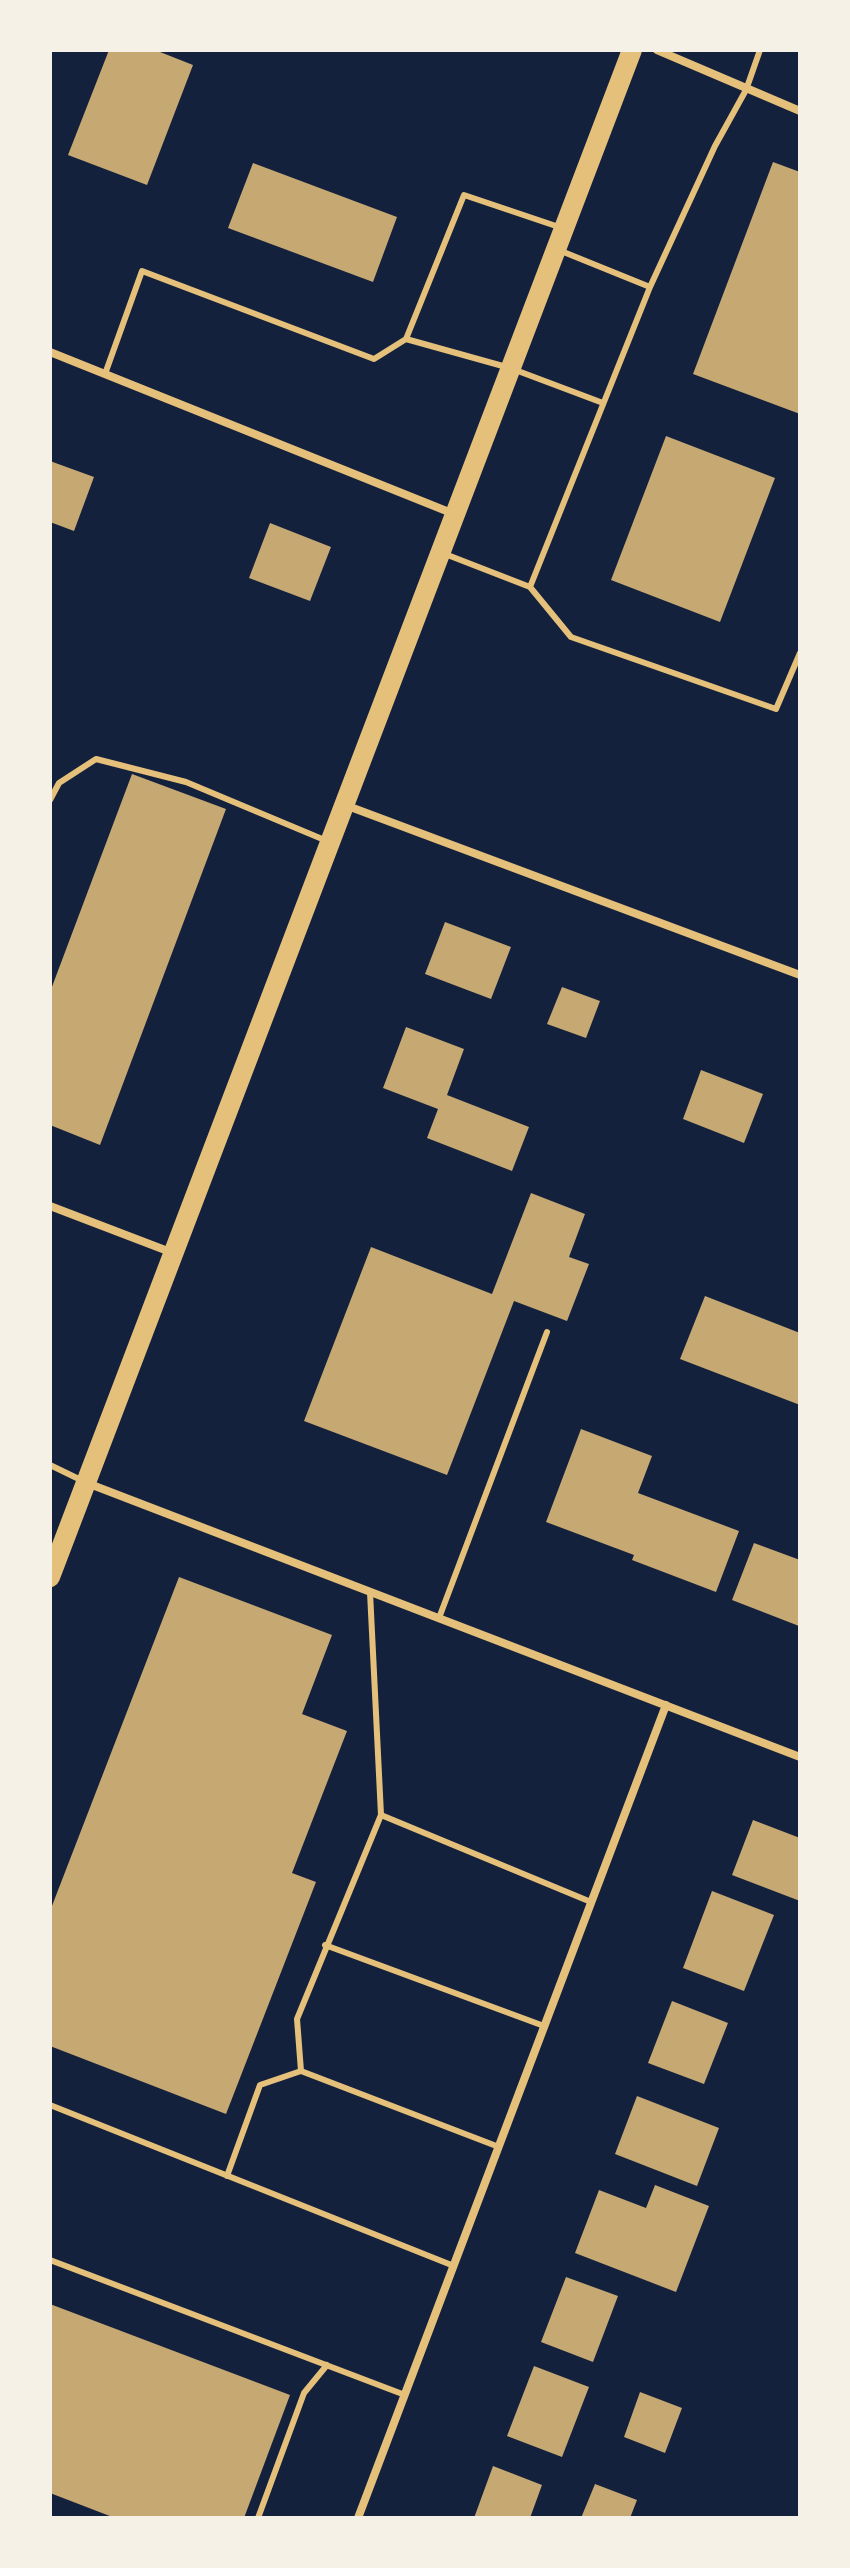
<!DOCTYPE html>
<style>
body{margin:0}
#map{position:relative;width:850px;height:2568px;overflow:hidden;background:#14213d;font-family:Overpass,sans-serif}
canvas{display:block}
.frame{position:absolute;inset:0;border:52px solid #f6f1e7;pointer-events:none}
</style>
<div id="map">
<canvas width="850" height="2568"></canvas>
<div class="frame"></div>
</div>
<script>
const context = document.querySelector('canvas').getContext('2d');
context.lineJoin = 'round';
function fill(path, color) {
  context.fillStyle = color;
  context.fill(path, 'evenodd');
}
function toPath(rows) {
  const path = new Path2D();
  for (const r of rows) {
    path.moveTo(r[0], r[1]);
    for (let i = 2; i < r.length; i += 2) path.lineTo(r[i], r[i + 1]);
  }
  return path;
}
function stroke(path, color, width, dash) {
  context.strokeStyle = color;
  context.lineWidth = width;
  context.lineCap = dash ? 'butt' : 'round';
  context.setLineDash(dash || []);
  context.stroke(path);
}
fill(toPath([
 [109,50,155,50,193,65,147,185,68,155],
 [773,162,800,172,800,414,693,374],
 [253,163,397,217,373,282,228,228],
 [666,436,775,478,720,622,611,580],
 [50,461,94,477,74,531,50,522],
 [270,523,331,547,310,601,249,578],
 [132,774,226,809,100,1145,50,1125,50,992],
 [445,922,511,947,491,999,425,974],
 [562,987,600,1001,586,1038,547,1024],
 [406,1027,464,1049,447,1095,529,1127,512,1171,427,1138,438,1109,383,1088],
 [701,1070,763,1094,744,1143,683,1119],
 [531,1193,585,1214,569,1257,589,1264,567,1321,514,1301,447,1475,304,1421,371,1247,492,1294],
 [705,1296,800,1333,800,1405,680,1359],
 [581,1429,652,1456,638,1493,739,1531,716,1592,632,1560,634,1555,546,1522],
 [754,1543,800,1560,799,1626,732,1600],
 [179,1577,332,1635,302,1714,347,1731,292,1873,316,1882,226,2114,50,2046,50,1911],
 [753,1820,800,1838,800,1901,732,1875],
 [712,1891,774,1915,744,1991,683,1968],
 [672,2001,728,2023,704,2084,648,2063],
 [637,2096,719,2128,697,2186,615,2154],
 [655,2185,709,2206,676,2292,575,2253,599,2190,646,2208],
 [566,2277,618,2296,593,2362,541,2342],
 [50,2304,290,2395,244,2518,115,2518,50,2493],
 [534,2366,589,2387,562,2457,507,2436],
 [640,2392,682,2408,665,2453,624,2437],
 [493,2466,542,2485,530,2518,474,2518],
 [595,2484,637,2500,630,2518,581,2518]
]), '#c6a872');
stroke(toPath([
 [561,251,650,287],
 [406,339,464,195,559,227],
 [105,374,142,271,374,359,406,339,510,368,603,403],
 [445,554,530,587,650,287,715,146,746,90,760,50],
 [530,587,571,637,776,709,800,653],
 [50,800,59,783,96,759,186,782,327,841],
 [50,1465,83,1481],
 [370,1592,381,1815,591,1902],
 [439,1618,547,1332],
 [325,1945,544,2026],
 [301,2071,297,2019,381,1815],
 [50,2105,454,2266],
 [227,2176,260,2085,301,2071,499,2147],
 [50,2260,405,2395],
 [258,2518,304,2393,327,2365]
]), '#e5c07b', 6);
stroke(toPath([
 [657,50,800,111],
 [50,352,454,514],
 [345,805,800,975],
 [50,1206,173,1253],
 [87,1483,800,1757],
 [358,2518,666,1705]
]), '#e5c07b', 8);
stroke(toPath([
 [50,1577,632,50]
]), '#e5c07b', 20);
</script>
